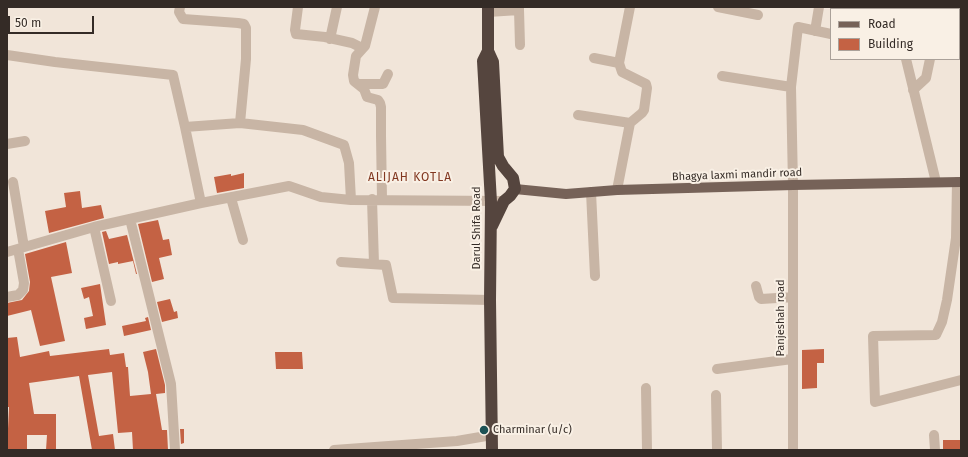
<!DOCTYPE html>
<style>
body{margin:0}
#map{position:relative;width:968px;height:457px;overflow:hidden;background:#f1e5d9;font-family:"Fira Sans",sans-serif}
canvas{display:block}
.frame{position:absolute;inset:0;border:8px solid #342b26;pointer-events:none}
.legend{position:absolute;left:830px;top:8px;width:130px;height:52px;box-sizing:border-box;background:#f9f0e5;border:1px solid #aaa199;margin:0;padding:5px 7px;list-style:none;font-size:12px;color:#342b26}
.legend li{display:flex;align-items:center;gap:8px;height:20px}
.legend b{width:20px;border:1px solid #aaa199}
.scale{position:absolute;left:8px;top:16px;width:86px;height:18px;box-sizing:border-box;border:2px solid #342b26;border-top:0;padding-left:5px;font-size:12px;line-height:14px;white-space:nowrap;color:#342b26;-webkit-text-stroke:3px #f9f0e5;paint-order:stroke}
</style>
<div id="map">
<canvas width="968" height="457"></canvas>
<div class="frame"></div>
<ul class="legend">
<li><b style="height:5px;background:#766258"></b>Road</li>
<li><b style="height:11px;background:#c46244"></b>Building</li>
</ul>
<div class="scale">50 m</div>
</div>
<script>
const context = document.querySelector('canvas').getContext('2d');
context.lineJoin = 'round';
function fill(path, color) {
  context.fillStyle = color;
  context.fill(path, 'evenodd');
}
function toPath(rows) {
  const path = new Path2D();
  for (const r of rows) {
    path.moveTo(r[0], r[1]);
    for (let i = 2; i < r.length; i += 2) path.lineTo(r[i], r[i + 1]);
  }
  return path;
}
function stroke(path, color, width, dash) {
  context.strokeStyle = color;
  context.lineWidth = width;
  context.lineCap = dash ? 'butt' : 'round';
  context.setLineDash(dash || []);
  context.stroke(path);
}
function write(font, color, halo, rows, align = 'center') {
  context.font = font + ' "Fira Sans",sans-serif';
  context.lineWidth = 4;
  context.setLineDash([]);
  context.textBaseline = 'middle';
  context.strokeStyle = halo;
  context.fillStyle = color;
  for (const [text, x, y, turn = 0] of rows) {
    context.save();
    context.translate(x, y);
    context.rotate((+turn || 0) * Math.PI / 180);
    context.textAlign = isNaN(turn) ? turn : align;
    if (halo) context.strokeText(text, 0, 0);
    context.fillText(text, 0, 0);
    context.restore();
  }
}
fill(toPath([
 [244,173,244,188,217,193,214,177,231,174,231,176],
 [80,191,82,208,101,205,104,218,49,233,45,211,66,207,64,193],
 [158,220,163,240,169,239,172,255,159,258,164,279,152,282,138,224],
 [106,231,109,239,127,235,137,274,136,274,133,261,118,264,118,262,109,264,102,232],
 [66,242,72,273,51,277,65,341,40,346,31,310,7,316,7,303,22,300,29,291,30,282,25,254],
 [100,284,106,325,86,329,84,318,93,316,89,297,84,299,81,288],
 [170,299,174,312,177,311,178,318,162,322,157,302],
 [148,317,151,330,124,336,122,326,146,321,145,318],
 [17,337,20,357,49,351,50,356,109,349,110,355,124,353,126,367,128,367,130,396,151,394,148,372,143,352,156,349,165,385,165,393,156,394,162,430,167,430,168,450,133,450,132,432,118,433,112,372,88,375,99,436,113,434,115,450,92,450,79,376,29,383,34,414,56,414,56,450,46,450,47,435,27,435,27,450,7,450,9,407,7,407,7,338],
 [824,349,824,363,817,363,817,388,802,389,802,350],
 [275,352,302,352,303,369,276,369],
 [180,429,184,429,184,443,181,444],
 [943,440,961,440,961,450,943,450]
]), '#c46244');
stroke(toPath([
 [180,7,179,12,183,19,238,23,244,24,246,28,246,59,240,123],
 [298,7,295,30,296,34,325,37,352,43,362,48],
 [375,7,365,46,356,56,353,75,354,81,364,89,367,97,378,100,380,103,381,107,381,136,382,199],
 [718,7,758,15],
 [891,7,892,9],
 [941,9,942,7],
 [519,10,520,45],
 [488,12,519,10,519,7],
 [815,31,819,7],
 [330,39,337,7],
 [7,55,55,62,173,75,185,127,201,203],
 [594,58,619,63,622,72,646,84,647,88,644,110,642,113,630,123],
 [906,59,936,182],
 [619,63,630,7],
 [722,76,791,87],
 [360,84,383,84,388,74],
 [913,90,926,78,930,59],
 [578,115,630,123,617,190],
 [185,127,240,123,303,130,344,145,349,163,351,200],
 [7,144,25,141],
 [13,182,24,247],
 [957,182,956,238,947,300,942,322,936,335,873,336,875,402,961,380],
 [591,192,595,276],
 [231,198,243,240],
 [372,199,374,264],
 [130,219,171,384,175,450],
 [94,227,111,301],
 [7,252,94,227,201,203,289,186,321,197,351,200,504,201],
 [341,262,386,265,393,298,490,300],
 [756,286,759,297,761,299,793,297],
 [7,297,18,295,23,290,24,283,18,249],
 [717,369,792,359],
 [646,388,647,450],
 [716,395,717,450],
 [934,435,935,450],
 [334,450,457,441,492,435],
 [793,450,793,185,791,87,798,27,831,34]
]), '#c8b5a5', 10);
stroke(toPath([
 [515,189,566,194,617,190,793,185,961,182]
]), '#766258', 10);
stroke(toPath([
 [488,7,488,51,483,61,491,202,490,300,492,450],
 [488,51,493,62,498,157,503,166,513,178,515,189,510,196,504,201,492,226]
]), '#55453e', 12);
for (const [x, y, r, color] of [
 [484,430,5,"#1d5255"]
]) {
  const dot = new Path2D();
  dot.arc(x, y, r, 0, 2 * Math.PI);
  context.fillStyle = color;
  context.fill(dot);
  stroke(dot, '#f9f0e5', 1.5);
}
write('11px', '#342b26', '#f9f0e5', [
 ["Bhagya laxmi mandir road",737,175,-2],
 ["Darul Shifa Road",477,228,-90],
 ["Panjeshah road",781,318,-90]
]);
write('11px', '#342b26', '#f9f0e5', [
 ["Charminar (u/c)",493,430]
], 'left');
context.letterSpacing = '1px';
write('12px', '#823821', '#f9f0e5', [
 ["ALIJAH KOTLA",410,178]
]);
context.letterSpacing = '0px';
</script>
